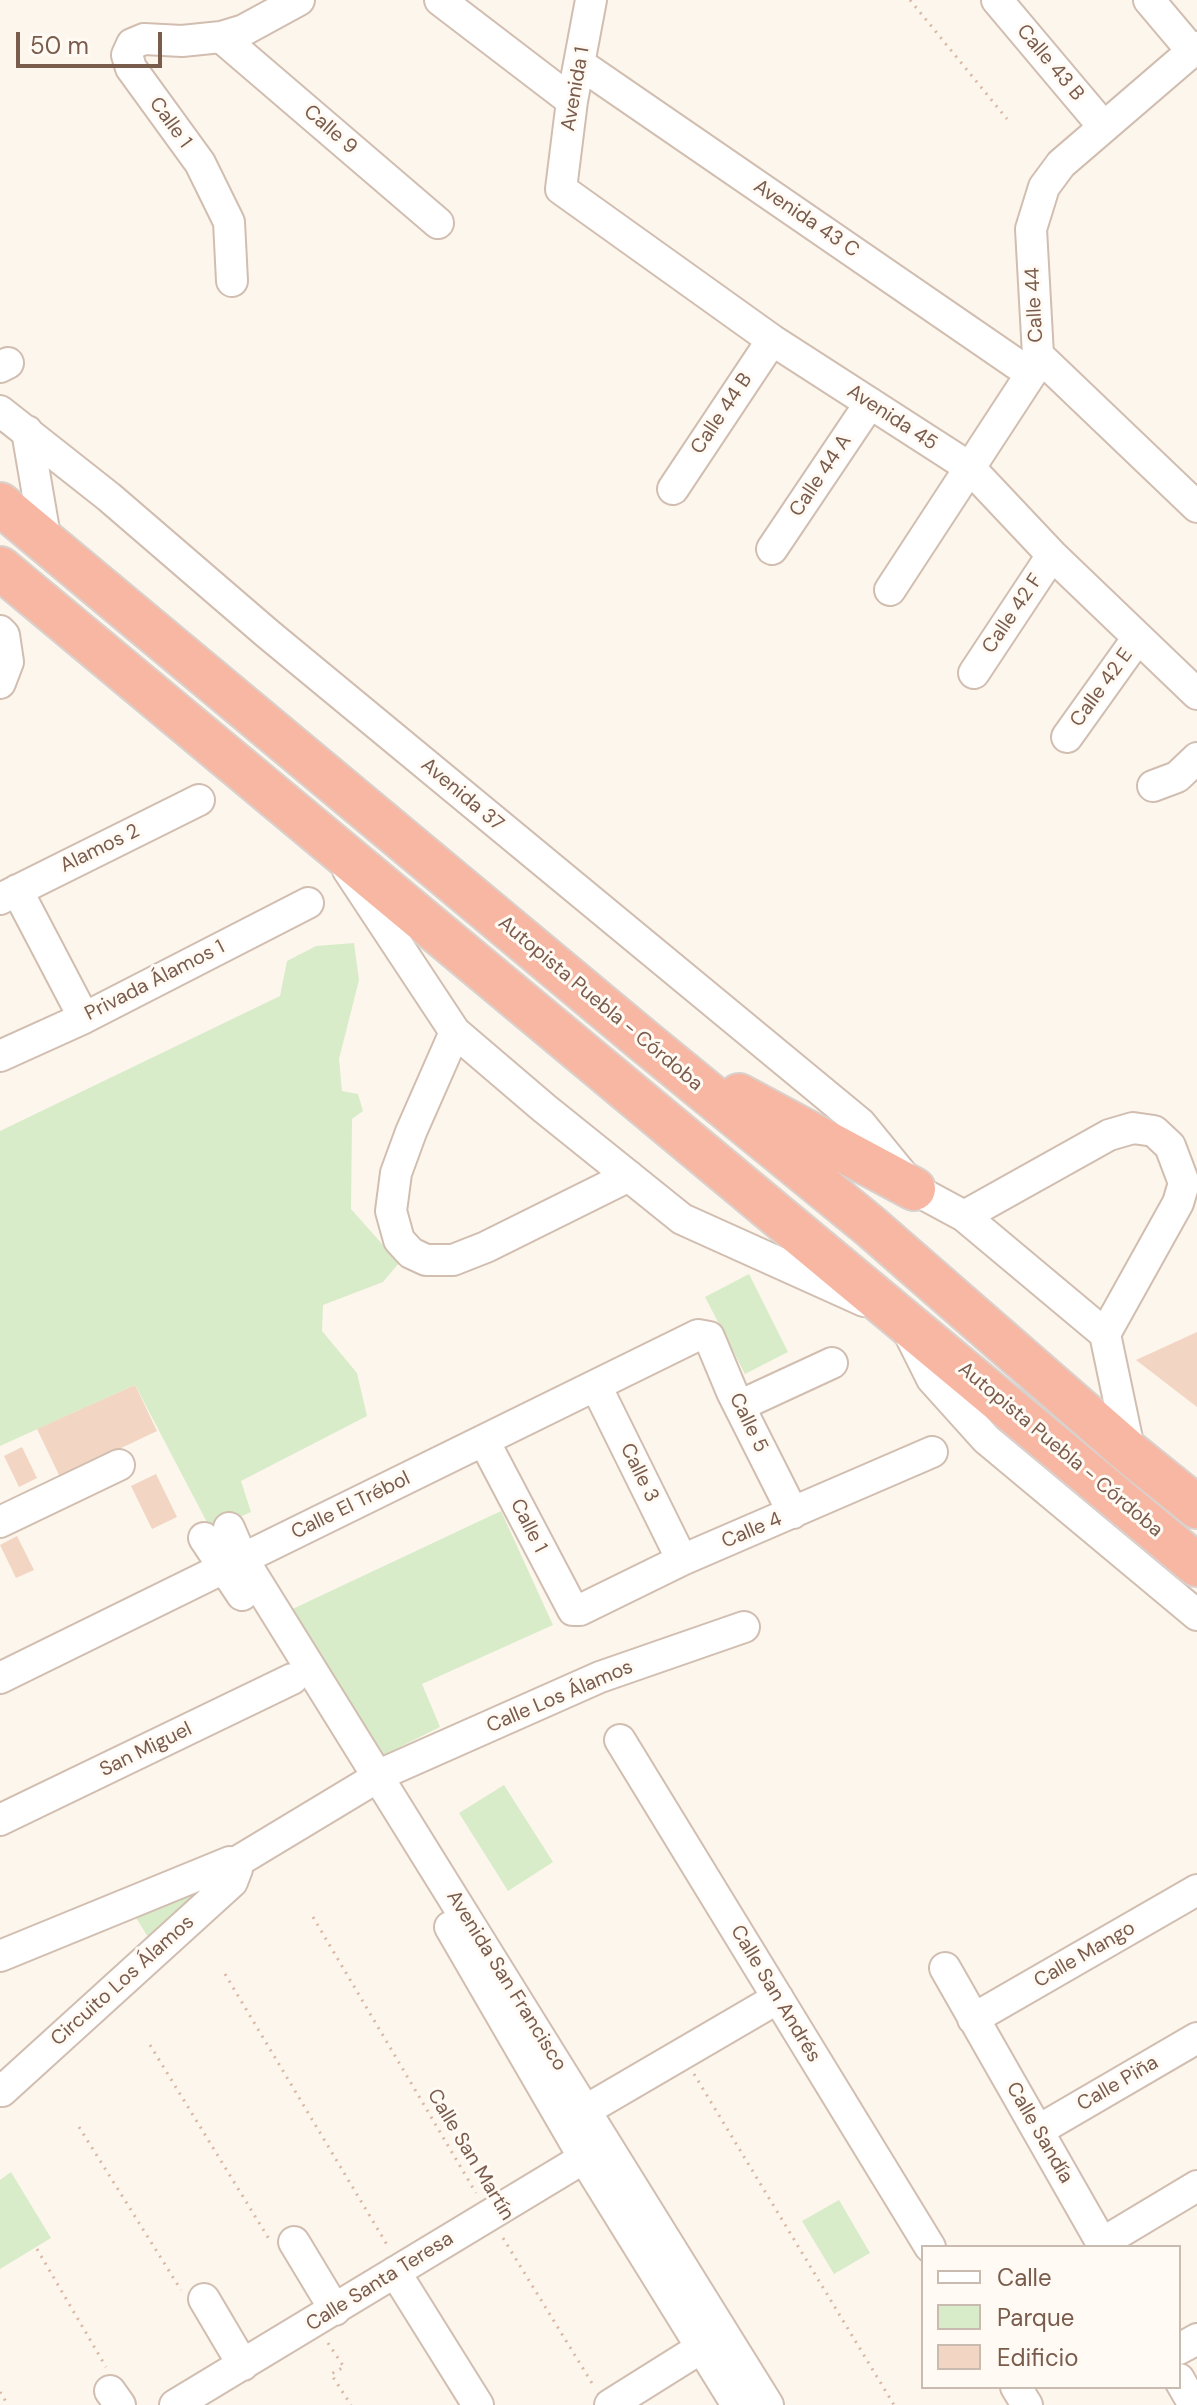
<!DOCTYPE html>
<meta charset="utf-8">
<style>
body{margin:0}
#map{position:relative;width:1197px;height:2405px;overflow:hidden;background:#fdf6ec;font-family:"DM Sans",sans-serif}
canvas{display:block}
.legend{position:absolute;left:921px;top:2245px;width:260px;height:144px;box-sizing:border-box;background:#fffaf3;border:2px solid #cabbb1;margin:0;padding:10px 14px;list-style:none;font-size:24px;color:#7a5c4d}
.legend li{display:flex;align-items:center;gap:16px;height:40px}
.legend b{width:40px;border:2px solid #cabbb1}
.scale{position:absolute;left:16px;top:32px;width:146px;height:36px;box-sizing:border-box;border:4px solid #7a5c4d;border-top:0;padding-left:10px;font-size:24px;line-height:28px;white-space:nowrap;color:#7a5c4d;-webkit-text-stroke:6px #fffaf3;paint-order:stroke}
</style>
<div id="map">
<canvas width="1197" height="2405"></canvas>
<ul class="legend">
<li><b style="height:10px;background:#fff"></b>Calle</li>
<li><b style="height:22px;background:#d8ecc9"></b>Parque</li>
<li><b style="height:22px;background:#f3d5c3"></b>Edificio</li>
</ul>
<div class="scale">50 m</div>
</div>
<script>
const context = document.querySelector('canvas').getContext('2d');
context.lineJoin = 'round';
function fill(path, color) {
  context.fillStyle = color;
  context.fill(path, 'evenodd');
}
function toPath(rows) {
  const path = new Path2D();
  for (const r of rows) {
    path.moveTo(r[0], r[1]);
    for (let i = 2; i < r.length; i += 2) path.lineTo(r[i], r[i + 1]);
  }
  return path;
}
function stroke(path, color, width, dash) {
  context.strokeStyle = color;
  context.lineWidth = width;
  context.lineCap = dash ? 'butt' : 'round';
  context.setLineDash(dash || []);
  context.stroke(path);
}
function write(font, color, halo, rows, align = 'center') {
  context.font = font + ' "DM Sans",sans-serif';
  context.lineWidth = 6;
  context.setLineDash([]);
  context.textBaseline = 'middle';
  context.strokeStyle = halo;
  context.fillStyle = color;
  for (const [text, x, y, turn = 0] of rows) {
    context.save();
    context.translate(x, y);
    context.rotate((+turn || 0) * Math.PI / 180);
    context.textAlign = isNaN(turn) ? turn : align;
    if (halo) context.strokeText(text, 0, 0);
    context.fillText(text, 0, 0);
    context.restore();
  }
}
fill(toPath([
 [354,943,359,980,339,1059,342,1091,358,1094,363,1111,352,1119,351,1209,399,1263,383,1282,323,1305,322,1331,357,1373,367,1416,241,1481,251,1512,211,1530,135,1385,0,1446,0,1131,280,996,287,961,316,946],
 [749,1274,788,1352,745,1374,705,1297],
 [501,1511,553,1625,422,1684,440,1727,380,1757,284,1613],
 [504,1785,553,1862,508,1891,459,1813],
 [217,1880,148,1937,133,1913],
 [11,2172,51,2238,0,2269,0,2180],
 [839,2200,870,2253,834,2274,802,2221]
]), '#d8ecc9');
fill(toPath([
 [1197,1332,1197,1407,1136,1360],
 [135,1385,157,1431,60,1477,37,1429],
 [22,1447,37,1478,19,1487,4,1456],
 [156,1474,177,1517,152,1529,131,1486],
 [17,1536,34,1570,16,1578,0,1545]
]), '#f3d5c3');
const minor = toPath([
 [440,0,572,101],
 [591,0,572,101,561,189,772,340,969,467,1052,555,1197,694],
 [997,0,1103,126],
 [1149,0,1192,51],
 [221,37,438,223],
 [580,64,1031,374],
 [232,281,229,222,200,163,131,68,127,55,132,44,144,39,182,41,221,37,244,30,299,0],
 [1038,355,1197,507],
 [0,367,8,363],
 [0,411,109,497,268,634,860,1123,914,1189,964,1216,1105,1334,1130,1453],
 [27,431,46,542],
 [673,489,772,340],
 [772,549,870,403],
 [890,590,1031,374,1038,355,1031,229,1044,187,1061,164,1197,47],
 [0,631,4,635,8,662,0,683],
 [974,673,1052,555],
 [1067,737,1137,639],
 [1153,786,1177,777,1197,758],
 [348,870,455,1032,544,1108,682,1219,864,1301],
 [17,890,84,1018],
 [0,899,199,800],
 [455,1032,411,1132,396,1173,391,1211,399,1240,411,1253,426,1260,453,1260,486,1247,629,1176],
 [0,1056,84,1018,308,903],
 [964,1216,1109,1135,1133,1128,1154,1131,1170,1146,1184,1183,1178,1203,1105,1334],
 [908,1331,932,1379,986,1439,1197,1615],
 [596,1386,682,1560],
 [739,1406,832,1363],
 [484,1441,573,1610,580,1610,682,1560,932,1452],
 [0,1522,119,1465],
 [229,1528,242,1558,768,2405],
 [204,1538,242,1595],
 [0,1678,698,1335,709,1337,732,1392,793,1513],
 [620,1740,930,2247],
 [379,1775,600,1677,744,1627],
 [0,1820,292,1679],
 [450,1927,584,2158,737,2405],
 [0,1956,230,1862,235,1863,366,1784],
 [945,1968,1104,2247],
 [973,2019,1197,1890],
 [0,2087,2,2091,232,1882,237,1869,235,1863],
 [569,2120,778,1998],
 [1039,2130,1197,2038],
 [294,2242,335,2310],
 [1102,2243,1197,2186],
 [395,2272,478,2405],
 [204,2299,243,2365],
 [1179,2349,1197,2339],
 [1179,2379,1194,2405],
 [1016,2387,1027,2405],
 [110,2391,120,2405],
 [175,2405,584,2158],
 [610,2405,720,2336]
]);
const highway = toPath([
 [0,504,644,1041,870,1226,1130,1453,1197,1507],
 [0,568,1197,1565],
 [739,1095,914,1189]
]);
stroke(minor, '#d1beb0', 34);
stroke(highway, '#dad1cd', 46);
stroke(toPath([
 [910,0,1007,119],
 [313,1917,476,2193],
 [225,1974,389,2248],
 [150,2045,269,2239],
 [694,2074,894,2405],
 [79,2127,181,2290],
 [503,2238,595,2388],
 [37,2249,106,2367],
 [328,2343,344,2367,331,2374,351,2405],
 [0,2392,8,2405]
]), '#d9b8a5', 3, [2, 6]);
stroke(minor, '#fff', 30);
stroke(highway, '#f7b7a3', 42);
write('20px', '#7a5c4d', '#fffaf3', [
 ["Calle 43 B",1050,63,50],
 ["Avenida 1",576,89,-80],
 ["Calle 1",170,123,54],
 ["Calle 9",330,130,41],
 ["Avenida 43 C",806,219,34],
 ["Calle 44",1035,305,-93],
 ["Calle 44 B",722,414,-56],
 ["Avenida 45",892,418,33],
 ["Calle 44 A",821,476,-56],
 ["Calle 42 F",1013,614,-56],
 ["Calle 42 E",1102,688,-54],
 ["Avenida 37",462,795,40],
 ["Alamos 2",100,849,-26],
 ["Privada Álamos 1",155,981,-27],
 ["Autopista Puebla - Córdoba",600,1004,40],
 ["Calle 5",748,1423,64],
 ["Autopista Puebla - Córdoba",1060,1450,40],
 ["Calle 3",639,1473,64],
 ["Calle El Trébol",351,1506,-26],
 ["Calle 1",528,1526,63],
 ["Calle 4",752,1531,-23],
 ["Calle Los Álamos",560,1697,-23],
 ["San Miguel",146,1750,-26],
 ["Calle Mango",1085,1955,-30],
 ["Circuito Los Álamos",123,1981,-42],
 ["Avenida San Francisco",506,1981,58],
 ["Calle San Andrés",775,1994,59],
 ["Calle Piña",1118,2084,-30],
 ["Calle Sandía",1039,2133,60],
 ["Calle San Martín",470,2155,59],
 ["Calle Santa Teresa",380,2282,-32]
]);
</script>
